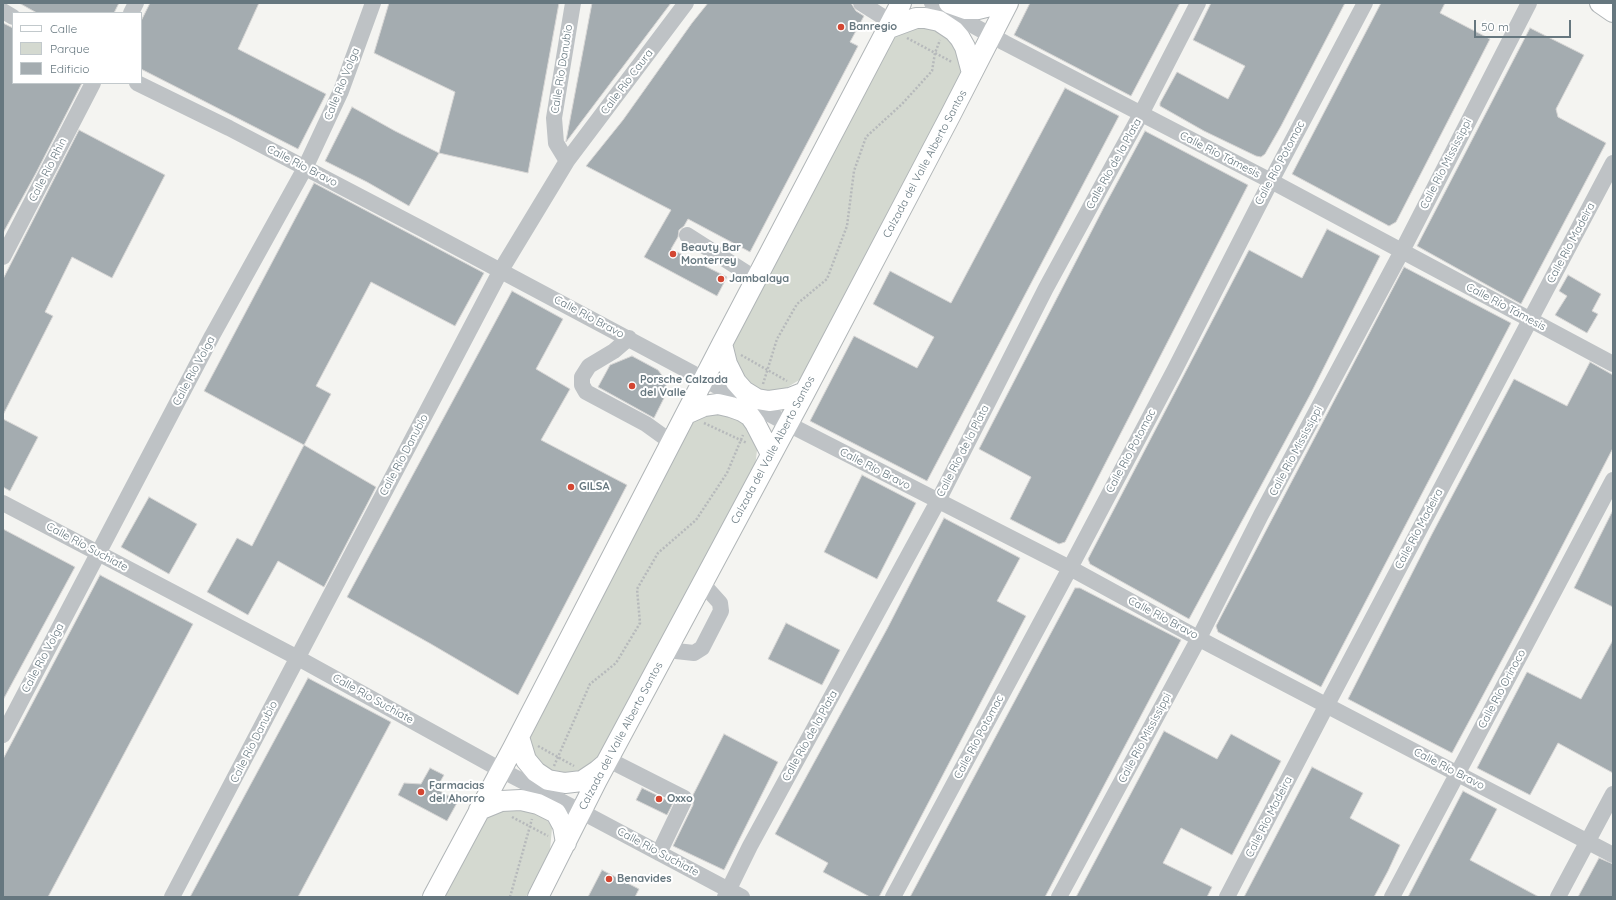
<!DOCTYPE html>
<meta charset="utf-8">
<style>
body{margin:0}
#map{position:relative;width:1616px;height:900px;overflow:hidden;background:#f4f4f1;font-family:Quicksand,sans-serif}
canvas{display:block}
.frame{position:absolute;inset:0;border:4px solid #66777f;pointer-events:none}
.legend{position:absolute;left:12px;top:12px;width:130px;height:72px;box-sizing:border-box;background:#fff;border:1px solid #c2c9cc;margin:0;padding:5px 7px;list-style:none;font-size:12px;color:#66777f}
.legend li{display:flex;align-items:center;gap:8px;height:20px}
.legend b{width:20px;border:1px solid #c2c9cc}
.scale{position:absolute;left:1474px;top:20px;width:97px;height:18px;box-sizing:border-box;border:2px solid #66777f;border-top:0;padding-left:5px;font-size:12px;line-height:14px;white-space:nowrap;color:#66777f;-webkit-text-stroke:3px #fff;paint-order:stroke}
</style>
<div id="map">
<canvas width="1616" height="900"></canvas>
<div class="frame"></div>
<ul class="legend">
<li><b style="height:5px;background:#fff"></b>Calle</li>
<li><b style="height:11px;background:#d4d9d0"></b>Parque</li>
<li><b style="height:11px;background:#a4acb0"></b>Edificio</li>
</ul>
<div class="scale">50 m</div>
</div>
<script>
const context = document.querySelector('canvas').getContext('2d');
context.lineJoin = 'round';
function fill(path, color) {
  context.fillStyle = color;
  context.fill(path, 'evenodd');
}
function toPath(rows) {
  const path = new Path2D();
  for (const r of rows) {
    path.moveTo(r[0], r[1]);
    for (let i = 2; i < r.length; i += 2) path.lineTo(r[i], r[i + 1]);
  }
  return path;
}
function stroke(path, color, width, dash) {
  context.strokeStyle = color;
  context.lineWidth = width;
  context.lineCap = dash ? 'butt' : 'round';
  context.setLineDash(dash || []);
  context.stroke(path);
}
function write(font, color, halo, rows, align = 'center') {
  context.font = font + ' Quicksand,sans-serif';
  context.lineWidth = 4;
  context.setLineDash([]);
  context.textBaseline = 'middle';
  context.strokeStyle = halo;
  context.fillStyle = color;
  for (const [text, x, y, turn = 0] of rows) {
    context.save();
    context.translate(x, y);
    context.rotate((+turn || 0) * Math.PI / 180);
    context.textAlign = isNaN(turn) ? turn : align;
    if (halo) context.strokeText(text, 0, 0);
    context.fillText(text, 0, 0);
    context.restore();
  }
}
fill(toPath([
 [932,25,949,34,960,51,961,73,801,379,781,391,760,390,741,380,728,342,889,38,910,26],
 [708,410,733,410,758,442,755,467,595,768,572,781,531,767,528,724,689,420],
 [502,804,543,813,552,828,550,850,526,897,439,897,482,814]
]), '#d4d9d0');
const building = toPath([
 [19,3,119,3,114,13,37,13,19,3],
 [150,3,259,3,238,49,326,94,298,149,141,69,141,21,150,3],
 [389,3,559,3,528,173,439,153,455,92,374,53,389,3],
 [592,3,671,3,566,142,566,141,592,3],
 [708,3,851,3,856,11,864,16,850,42,858,46,750,252,688,219,684,226,679,230,678,237,671,249,727,277,717,296,644,257,671,210,586,166,623,120,692,23,708,3],
 [1030,3,1180,3,1131,96,1014,35,1030,3],
 [1211,3,1345,3,1281,126,1265,154,1261,157,1256,156,1204,131,1160,106,1160,103,1177,72,1228,99,1245,66,1193,40,1211,3],
 [1381,3,1445,3,1440,13,1490,39,1396,222,1389,226,1292,174,1381,3],
 [3,23,13,28,13,83,82,83,36,173,3,233,3,23],
 [1530,28,1584,55,1556,109,1558,117,1606,143,1521,304,1417,246,1530,28],
 [1065,88,1119,116,927,481,810,421,854,336,917,368,934,337,873,304,890,271,951,303,1065,88],
 [352,107,395,131,439,153,409,206,367,182,325,161,352,107],
 [79,130,165,175,112,278,72,257,45,312,53,316,3,415,3,279,79,130],
 [1145,131,1248,185,1065,542,1059,544,1010,519,1031,477,979,449,1104,207,1145,131],
 [314,183,484,273,455,326,371,282,316,386,331,394,304,445,204,391,314,183],
 [1327,229,1380,256,1310,395,1189,619,1090,564,1088,559,1249,250,1302,278,1327,229],
 [1404,267,1511,323,1321,687,1218,632,1216,626,1404,267],
 [1568,275,1601,294,1592,311,1598,314,1587,333,1555,315,1567,296,1559,291,1568,275],
 [512,291,563,319,536,369,570,389,541,440,627,485,518,695,431,644,347,597,512,291],
 [632,356,658,370,664,378,666,384,666,394,654,418,598,387,610,365,632,356],
 [1590,362,1613,375,1613,448,1532,604,1452,753,1348,699,1432,534,1514,379,1567,406,1590,362],
 [3,419,38,437,10,491,3,487,3,419],
 [304,445,376,487,324,587,278,561,248,615,207,592,237,538,252,546,304,445],
 [862,475,916,503,877,579,824,552,862,475],
 [149,497,197,524,169,574,121,547,149,497],
 [1613,510,1613,607,1574,588,1613,510],
 [944,518,1020,558,997,601,1026,616,879,897,870,897,823,872,828,863,775,834,887,629,944,518],
 [3,529,75,567,3,700,3,529],
 [100,575,193,624,48,897,3,897,3,759,100,575],
 [1075,588,1080,588,1181,640,1045,897,910,897,1075,588],
 [786,623,840,650,822,685,768,659,786,623],
 [1613,640,1613,773,1558,743,1530,795,1477,768,1527,672,1581,699,1613,640],
 [308,678,391,722,298,897,190,897,308,678],
 [1164,731,1217,759,1231,734,1281,761,1232,855,1181,828,1163,863,1212,887,1207,897,1076,897,1164,731],
 [724,734,778,762,724,870,673,846,693,805,693,795,724,734],
 [1312,767,1363,793,1350,818,1400,845,1388,871,1374,897,1244,897,1312,767],
 [430,768,444,775,436,789,458,801,447,821,398,795,404,783,421,784,430,768],
 [642,788,673,803,667,815,636,800,642,788],
 [1463,791,1497,809,1470,860,1539,897,1408,897,1463,791],
 [1599,858,1613,864,1613,897,1578,897,1599,858],
 [602,870,639,889,635,897,588,897,602,870]
]);
fill(building, '#a4acb0');
stroke(building, '#d6d5d4', 1);
const major = toPath([
 [949,3,966,9,978,9,1003,3],
 [1600,3,1613,12],
 [889,28,916,18,925,18,939,21,954,31,960,38,965,47,972,73],
 [722,344,727,364,736,382,744,391,757,399,769,401,790,398,805,392],
 [686,414,704,406,718,404,731,407,742,411,750,416,755,423,771,454],
 [519,737,526,760,536,772,548,780,565,783,582,781,597,771,604,765],
 [479,810,501,801,521,800,538,804,556,813,563,826,566,843],
 [433,897,513,748,722,344,901,3],
 [538,897,597,780,805,392,950,116,1008,3]
]);
stroke(major, '#b0b5b7', 22);
stroke(toPath([
 [907,38,952,62],
 [741,355,787,381],
 [763,384,777,339,797,304,827,279,847,226,854,171,866,137,902,104,932,71,935,53,940,40],
 [704,423,747,443],
 [538,746,574,766],
 [554,766,590,684,616,663,640,623,637,589,658,553,696,520,727,473,743,435],
 [512,817,548,836],
 [510,897,532,819]
]), '#b6b9bb', 2.5, [2, 2]);
stroke(toPath([
 [861,3,891,22],
 [932,3,1005,43,1271,181,1613,364],
 [3,11,13,17],
 [131,13,136,3],
 [137,83,229,128,424,230,788,424,1070,568,1209,644,1613,855],
 [567,161,556,143,554,118,573,3],
 [687,235,756,279],
 [3,257,93,83],
 [629,338,614,351,589,366,582,377,582,385,586,392,646,424,671,442],
 [3,503,298,658,501,770,582,812,742,897],
 [667,650,694,653,702,648,721,611,720,603,702,583],
 [3,735,212,336,305,168,341,91,373,3],
 [609,760,684,798,684,801,659,853],
 [172,897,501,270,567,161,686,3],
 [725,897,750,846,938,501,1046,288,1141,114,1198,3],
 [893,897,1070,568,1174,371,1271,181,1365,3],
 [1059,897,1199,638,1261,515,1402,251,1529,3],
 [1227,897,1332,695,1613,163],
 [1392,897,1613,480],
 [1558,897,1613,794]
]), '#bec2c5', 16);
stroke(major, '#fff', 20);
for (const [x, y, r, color] of [
 [841,27,4,"#d34632"],
 [673,254,4,"#d34632"],
 [721,279,4,"#d34632"],
 [632,386,4,"#d34632"],
 [571,487,4,"#d34632"],
 [421,792,4,"#d34632"],
 [659,799,4,"#d34632"],
 [609,879,4,"#d34632"]
]) {
  const dot = new Path2D();
  dot.arc(x, y, r, 0, 2 * Math.PI);
  context.fillStyle = color;
  context.fill(dot);
  stroke(dot, '#fff', 1.5);
}
write('bold 11px', '#66777f', '#fff', [
 ["Banregio",849,27],
 ["Beauty Bar",681,248],
 ["Monterrey",681,261],
 ["Jambalaya",729,279],
 ["Porsche Calzada",640,380],
 ["del Valle",640,393],
 ["GILSA",579,487],
 ["Farmacias",429,786],
 ["del Ahorro",429,799],
 ["Oxxo",667,799],
 ["Benavides",617,879]
], 'left');
write('11px', '#66777f', '#fff', [
 ["Calle Río Danubio",562,69,-81],
 ["Calle Río Caura",627,82,-53],
 ["Calle Río Volga",342,84,-68],
 ["Calle Río Támesis",1220,155,27],
 ["Calle Río Potomac",1280,163,-62],
 ["Calzada del Valle Alberto Santos",925,164,-62],
 ["Calle Río de la Plata",1114,164,-61],
 ["Calle Río Mississippi",1446,164,-63],
 ["Calle Río Bravo",302,166,27],
 ["Calle Río Rhin",48,170,-63],
 ["Calle Río Madeira",1571,243,-62],
 ["Calle Río Támesis",1506,307,28],
 ["Calle Río Bravo",589,317,28],
 ["Calle Río Volga",194,371,-62],
 ["Calzada del Valle Alberto Santos",773,450,-62],
 ["Calle Río de la Plata",963,451,-63],
 ["Calle Río Potomac",1131,451,-62],
 ["Calle Río Mississippi",1296,451,-62],
 ["Calle Río Danubio",404,455,-62],
 ["Calle Río Bravo",875,469,27],
 ["Calle Río Madeira",1419,529,-62],
 ["Calle Río Suchiate",87,547,28],
 ["Calle Río Bravo",1163,618,28],
 ["Calle Río Volga",43,658,-62],
 ["Calle Río Orinoco",1502,689,-62],
 ["Calle Río Suchiate",373,699,29],
 ["Calzada del Valle Alberto Santos",621,736,-62],
 ["Calle Río de la Plata",810,736,-61],
 ["Calle Río Potomac",979,737,-62],
 ["Calle Río Mississippi",1145,738,-62],
 ["Calle Río Danubio",254,742,-63],
 ["Calle Río Bravo",1449,769,27],
 ["Calle Río Madeira",1269,817,-63],
 ["Calle Río Suchiate",658,852,28]
]);
</script>
